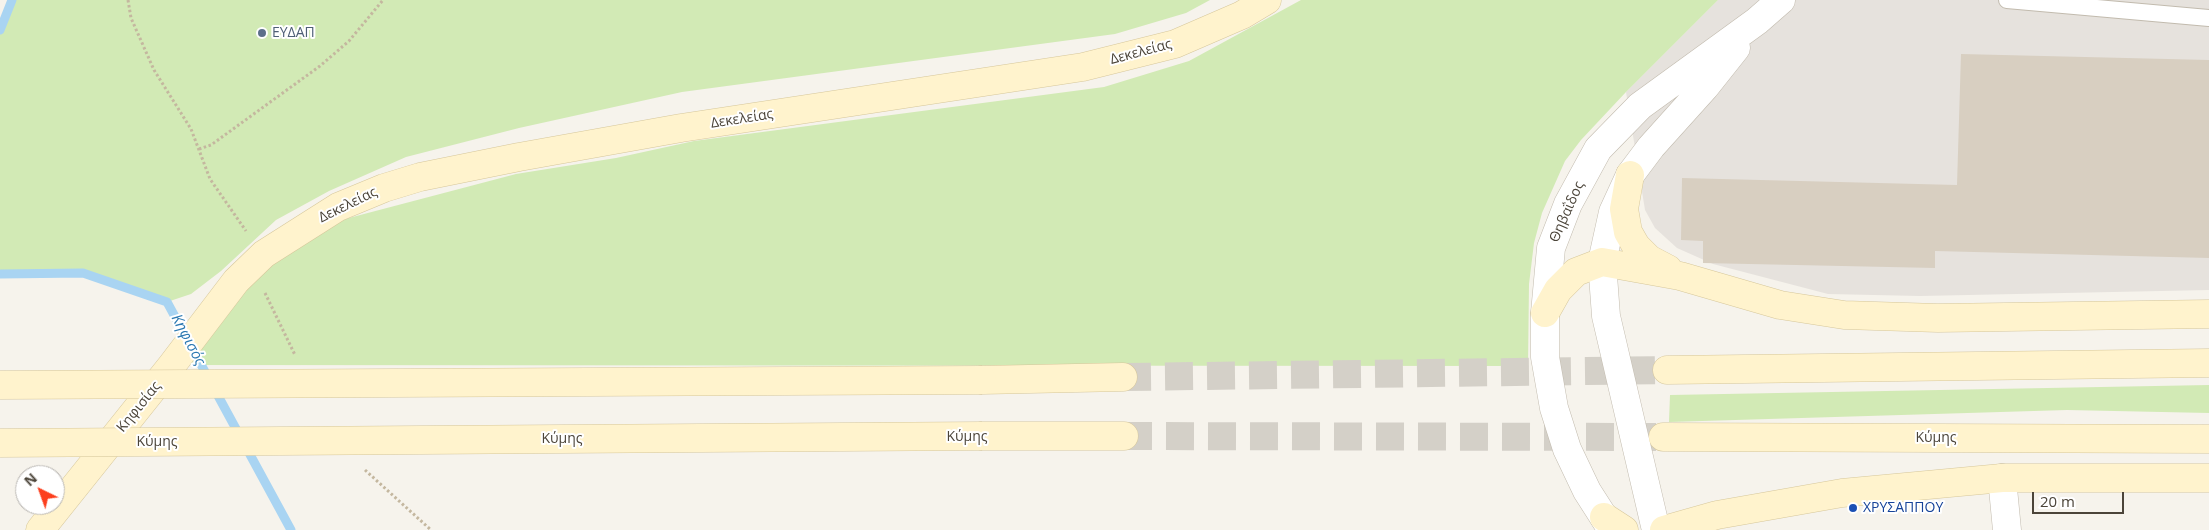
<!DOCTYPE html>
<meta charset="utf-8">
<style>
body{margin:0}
#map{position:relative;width:2209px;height:530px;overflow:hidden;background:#f6f3ec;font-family:"Open Sans",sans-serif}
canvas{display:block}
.north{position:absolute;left:15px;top:465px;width:50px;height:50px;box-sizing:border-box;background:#fff;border:1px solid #b7b4b0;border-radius:50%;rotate:318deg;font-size:14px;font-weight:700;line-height:20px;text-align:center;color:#4b4439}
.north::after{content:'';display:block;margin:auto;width:18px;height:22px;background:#fc3f1d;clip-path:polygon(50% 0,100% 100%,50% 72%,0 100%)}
.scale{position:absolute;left:2032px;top:492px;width:92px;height:22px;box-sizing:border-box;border:2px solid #4b4439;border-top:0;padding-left:6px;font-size:15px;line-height:18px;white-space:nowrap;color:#4b4439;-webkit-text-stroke:4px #fff;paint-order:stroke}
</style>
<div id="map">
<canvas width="2209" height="530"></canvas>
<div class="north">N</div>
<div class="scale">20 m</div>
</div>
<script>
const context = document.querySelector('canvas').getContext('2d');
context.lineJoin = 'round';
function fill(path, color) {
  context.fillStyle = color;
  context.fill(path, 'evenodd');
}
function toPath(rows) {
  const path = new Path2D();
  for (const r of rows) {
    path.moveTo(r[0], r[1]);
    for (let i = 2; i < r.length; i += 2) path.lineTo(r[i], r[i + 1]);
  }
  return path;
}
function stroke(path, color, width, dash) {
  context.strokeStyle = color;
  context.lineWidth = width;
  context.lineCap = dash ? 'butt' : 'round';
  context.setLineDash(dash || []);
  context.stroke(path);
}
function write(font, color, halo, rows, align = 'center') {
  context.font = font + ' "Open Sans",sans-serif';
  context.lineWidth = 4;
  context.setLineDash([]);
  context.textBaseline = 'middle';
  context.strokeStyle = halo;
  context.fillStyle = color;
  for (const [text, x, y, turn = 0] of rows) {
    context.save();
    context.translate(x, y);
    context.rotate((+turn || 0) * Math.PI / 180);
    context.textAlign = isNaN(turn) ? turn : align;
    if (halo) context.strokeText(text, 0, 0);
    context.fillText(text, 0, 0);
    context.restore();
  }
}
fill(toPath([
 [1718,0,2209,0,2209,290,1920,296,1828,294,1713,264,1677,248,1655,228,1645,210,1626,92]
]), '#e6e2dd');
fill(toPath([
 [12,0,1210,0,1186,13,1115,34,682,92,519,128,406,157,329,191,276,220,221,271,191,294,167,302,83,273,0,274,0,30],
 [1301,0,1718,0,1626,92,1581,140,1565,161,1542,213,1534,243,1529,284,1528,366,173,365,244,288,271,264,345,219,516,174,616,158,694,141,1104,87,1189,61],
 [2209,385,2209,413,2067,410,1669,422,1670,395]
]), '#d2eab5');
stroke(toPath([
 [0,30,12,0],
 [0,274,83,273,167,302,291,530]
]), '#a9d4f2', 9);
fill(toPath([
 [1961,54,2209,60,2209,258,1935,251,1935,268,1703,263,1703,241,1681,240,1682,178,1957,185]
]), '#d8cfc1');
stroke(toPath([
 [1123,377,1667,370],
 [1124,436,1658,437]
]), '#d4d0c8', 28, [28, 14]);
const lane = toPath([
 [2007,0,2209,18]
]);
const street = toPath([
 [2002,478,2007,530],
 [1612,530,1587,491,1567,449,1554,408,1545,357,1545,313,1551,248,1568,204,1598,149,1640,106,1757,21,1781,0],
 [1656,530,1606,316,1602,262,1613,212,1630,175,1651,147,1705,87,1736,48]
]);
const secondary = toPath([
 [1630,175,1624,209,1628,232,1636,246,1649,259,1668,269],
 [1545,313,1558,290,1576,272,1602,262,1680,276,1780,305,1844,315,1938,318,2209,314],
 [1667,370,2209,363],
 [982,380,1123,377],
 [982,436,1124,436],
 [1663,437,2209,439],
 [1604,517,1624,530],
 [40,530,172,365,236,281,264,254,338,207,384,188,420,177,519,157,681,128,1083,67,1175,44,1242,15,1267,0],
 [1664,530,1717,515,1842,493,2002,478,2209,478]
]);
stroke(lane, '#c2bbae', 18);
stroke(street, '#c2bbae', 29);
stroke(secondary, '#d6c79b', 29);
stroke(toPath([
 [128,0,131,18,154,70,191,129,210,179,246,231],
 [199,149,211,145,320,66,349,41,383,0],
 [265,293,295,355],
 [365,470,431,530]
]), '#c4b79f', 3, [2.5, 2.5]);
stroke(lane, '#fff', 16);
stroke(street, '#fff', 28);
stroke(secondary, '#fff3cd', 28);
const secondaryBridge = toPath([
 [0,385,982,380],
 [0,443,982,436]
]);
stroke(secondaryBridge, '#d6c79b', 29, []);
stroke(secondaryBridge, '#fff3cd', 28);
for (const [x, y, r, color] of [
 [262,33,5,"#5c6f8a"],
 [1853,508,5,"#1a4fb4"]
]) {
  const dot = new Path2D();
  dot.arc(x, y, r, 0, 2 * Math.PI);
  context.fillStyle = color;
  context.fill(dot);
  stroke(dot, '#fff', 2);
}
write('14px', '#4e5e75', '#fff', [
 ["ΕΥΔΑΠ",272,33]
], 'left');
write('14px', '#4b4439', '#fff', [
 ["Δεκελείας",1141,52,-15],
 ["Δεκελείας",742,119,-9],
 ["Δεκελείας",348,205,-26],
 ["Θηβαΐδος",1567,212,-66],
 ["Κηφισίας",139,407,-51],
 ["Κύμης",967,437],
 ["Κύμης",1936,438],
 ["Κύμης",562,439],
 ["Κύμης",157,442]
]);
write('14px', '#164399', '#fff', [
 ["ΧΡΥΣΑΠΠΟΥ",1863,508]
], 'left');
write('italic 15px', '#2e7ab2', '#fff', [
 ["Κηφισός",188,340,62]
]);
</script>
